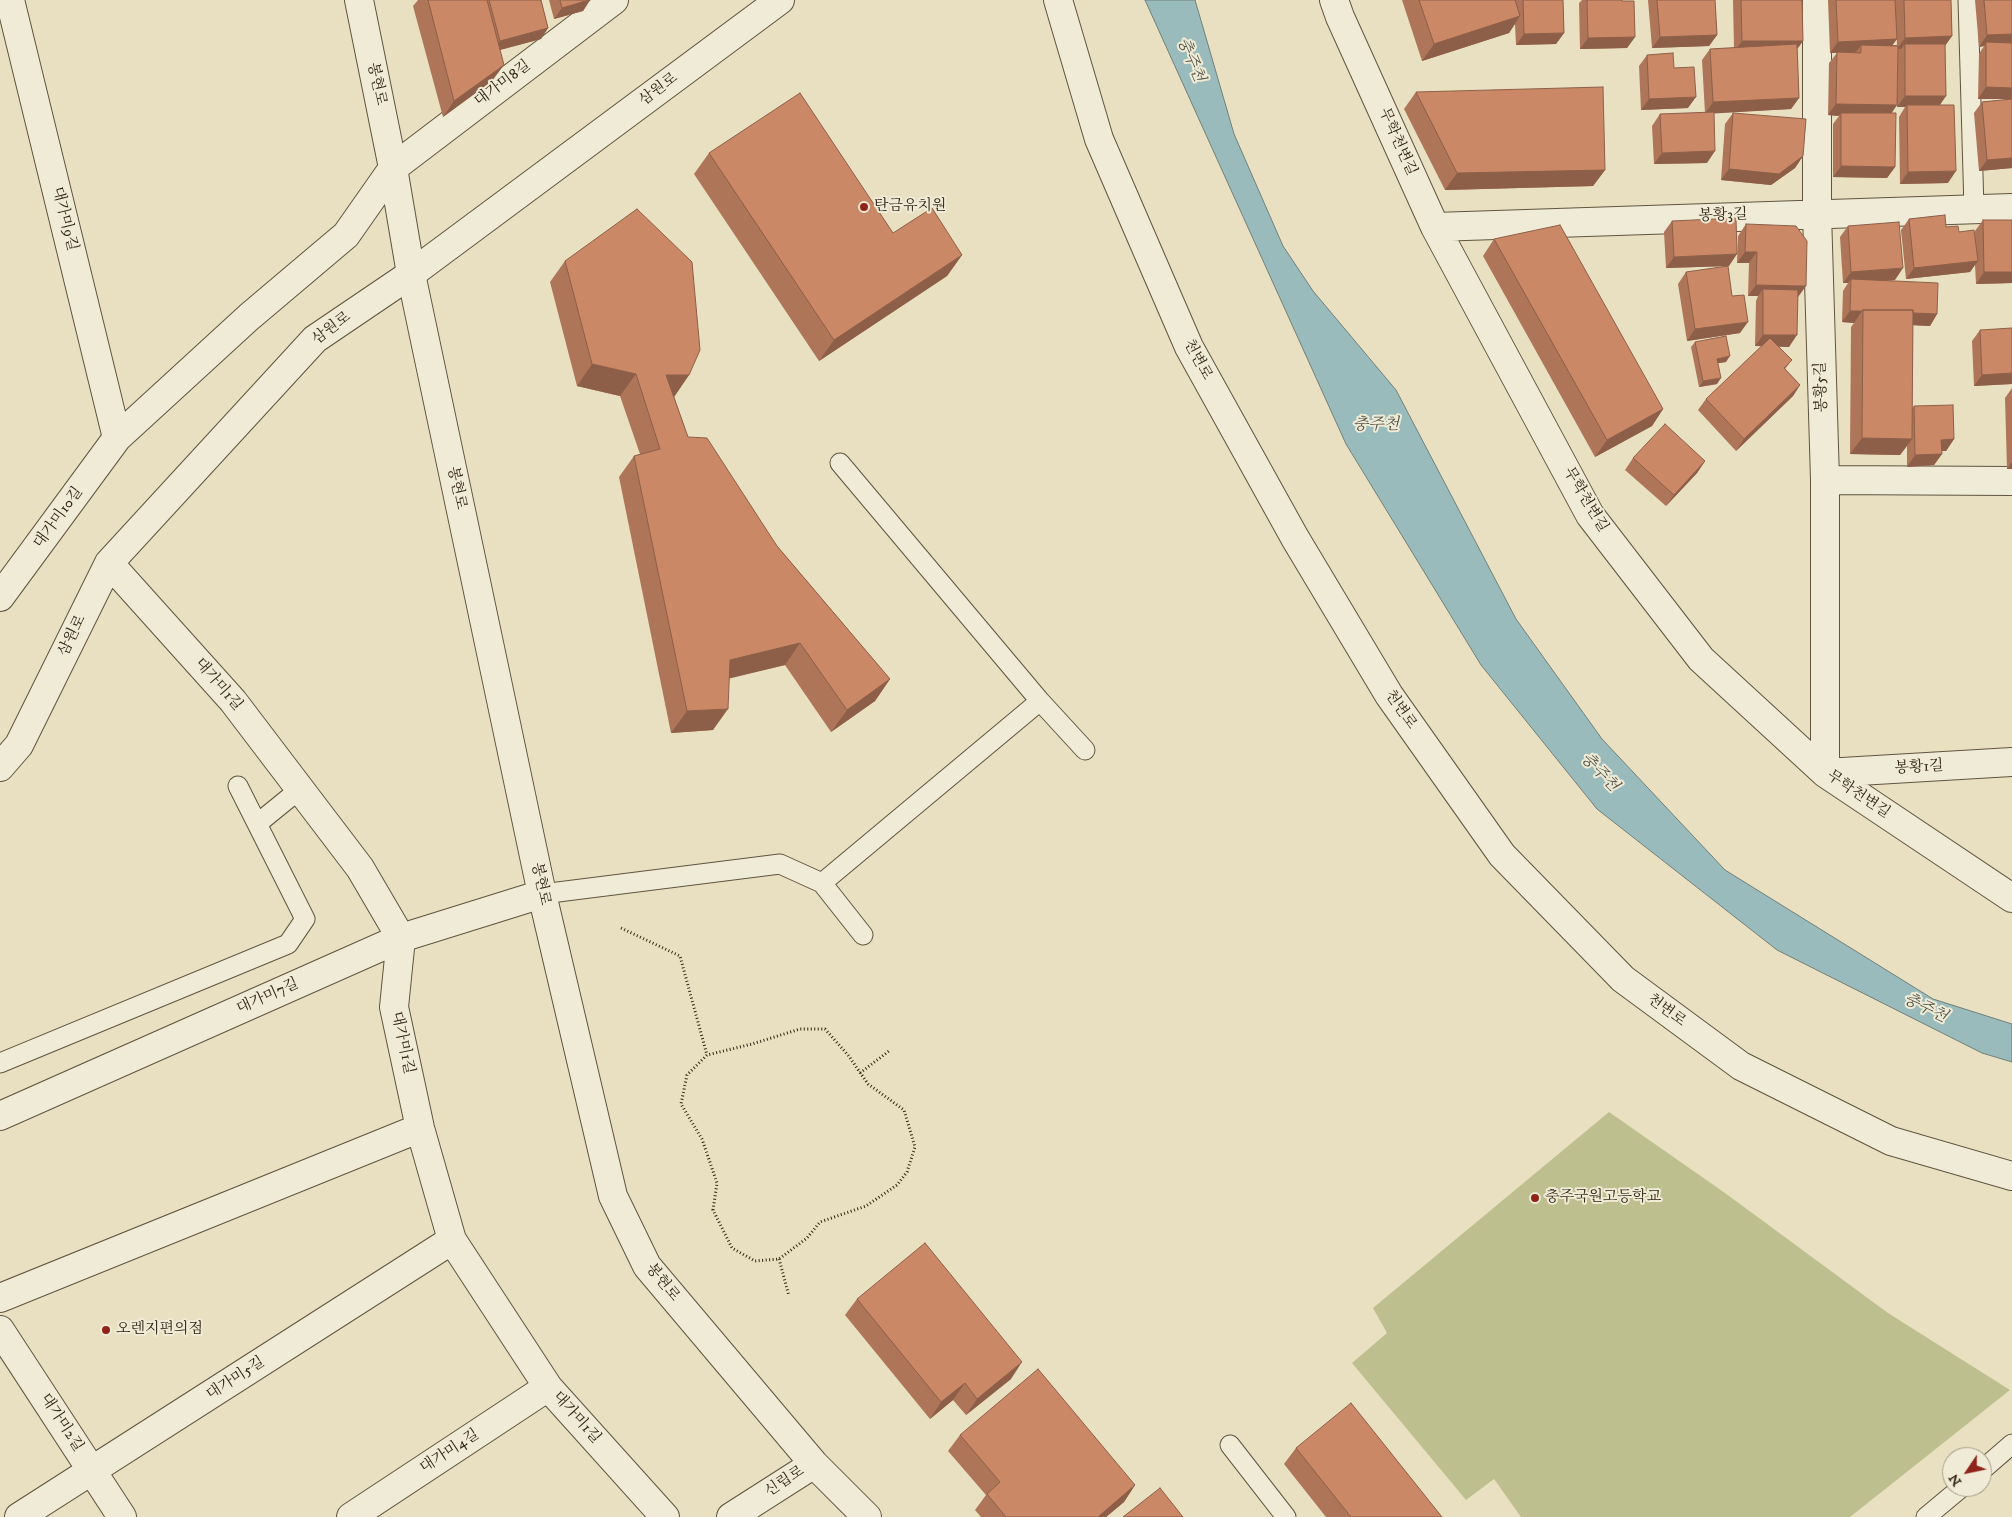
<!DOCTYPE html>
<meta charset="utf-8">
<style>
body{margin:0}
#map{position:relative;width:2012px;height:1517px;overflow:hidden;background:#e8e0c1;font-family:"IM FELL DW Pica",serif}
canvas{display:block}
.north{position:absolute;left:1942px;top:1447px;width:50px;height:50px;box-sizing:border-box;background:#f0ebd7;border:1px solid #a49c89;border-radius:50%;rotate:236deg;font-size:14px;font-weight:700;line-height:20px;text-align:center;color:#332614}
.north::after{content:'';display:block;margin:auto;width:18px;height:22px;background:#8f2418;clip-path:polygon(50% 0,100% 100%,50% 72%,0 100%)}
</style>
<div id="map">
<canvas width="2012" height="1517"></canvas>
<div class="north">N</div>
</div>
<script>
const context = document.querySelector('canvas').getContext('2d');
context.lineJoin = 'round';
function fill(path, color) {
  context.fillStyle = color;
  context.fill(path, 'evenodd');
}
function toPath(rows) {
  const path = new Path2D();
  for (const r of rows) {
    path.moveTo(r[0], r[1]);
    for (let i = 2; i < r.length; i += 2) path.lineTo(r[i], r[i + 1]);
  }
  return path;
}
function stroke(path, color, width, dash) {
  context.strokeStyle = color;
  context.lineWidth = width;
  context.lineCap = dash ? 'butt' : 'round';
  context.setLineDash(dash || []);
  context.stroke(path);
}
function write(font, color, halo, rows, align = 'center') {
  context.font = font + ' "IM FELL DW Pica","Noto Serif KR",serif';
  context.lineWidth = 4;
  context.setLineDash([]);
  context.textBaseline = 'middle';
  context.strokeStyle = halo;
  context.fillStyle = color;
  for (const [text, x, y, turn = 0] of rows) {
    context.save();
    context.translate(x, y);
    context.rotate((+turn || 0) * Math.PI / 180);
    context.textAlign = isNaN(turn) ? turn : align;
    if (halo) context.strokeText(text, 0, 0);
    context.fillText(text, 0, 0);
    context.restore();
  }
}
fill(toPath([
 [1609,1112,1725,1193,1888,1313,2010,1390,1850,1517,1521,1517,1494,1479,1466,1500,1352,1363,1387,1333,1373,1308]
]), '#bdc08e');
const water = toPath([
 [1145,0,1195,0,1234,134,1283,246,1313,291,1396,390,1516,619,1602,739,1725,870,1933,999,2012,1024,2012,1062,1982,1053,1777,950,1597,809,1481,665,1346,444,1145,0]
]);
fill(water, '#9abbbc');
stroke(water, '#717f79', 1);
const service = toPath([
 [1968,0,1974,209],
 [840,463,1040,701,1085,750],
 [257,824,300,789],
 [822,883,863,935],
 [542,894,780,864,822,883,1040,701],
 [0,1063,288,944,305,919,238,786],
 [1230,1445,1286,1517],
 [1982,1470,2012,1444],
 [1926,1517,1962,1487]
]);
const minor = toPath([
 [10,0,117,438],
 [1058,0,1099,139,1189,347,1295,538,1389,695,1502,855,1623,979,1741,1066,1891,1141,2012,1176],
 [1334,0,1340,17,1435,227,1590,515,1701,659,1825,773,2012,898],
 [1817,0,1817,213,1825,480,1825,773,2012,762],
 [1435,227,2012,208],
 [1825,480,2012,481],
 [109,563,233,701,360,868,401,938,394,1007,420,1128,452,1240,548,1387,665,1517],
 [0,597,117,438,249,317,346,235,393,168,614,0],
 [0,767,19,745,109,563,315,339,411,274,780,0],
 [0,1116,401,938,542,894],
 [0,1298,420,1128],
 [0,1330,122,1517],
 [19,1517,452,1240],
 [351,1517,548,1387]
]);
const tertiary = toPath([
 [359,0,393,168,411,274,542,894,613,1196,647,1266,814,1464,867,1517],
 [731,1517,814,1464]
]);
stroke(service, '#60543f', 21);
stroke(minor, '#60543f', 30);
stroke(tertiary, '#60543f', 30);
stroke(toPath([
 [621,928,680,956,707,1055,687,1075,681,1104,702,1139,717,1183,713,1210,732,1248,755,1261,779,1259,807,1238,820,1222,866,1206,897,1185,907,1172,915,1147,904,1110,868,1084,848,1055,825,1029,800,1029,752,1044,707,1055],
 [860,1073,889,1051],
 [779,1259,789,1296]
]), '#332614', 3, [1, 2.5]);
stroke(service, '#f0ebd7', 19);
stroke(minor, '#f0ebd7', 28);
stroke(tertiary, '#f0ebd7', 28);
fill(toPath([
 [418,0,541,0,548,28,541,39,500,50,492,81,443,117,413,6],
 [549,0,590,0,583,11,554,19],
 [1402,0,1563,0,1564,33,1556,44,1516,45,1515,24,1509,33,1422,61],
 [1582,0,1622,0,1635,37,1627,48,1580,49,1579,3],
 [1648,0,1715,0,1717,35,1709,46,1652,48],
 [1733,0,1802,0,1803,41,1797,49,1799,98,1791,109,1714,113,1707,163,1654,164,1652,126,1660,114,1705,113,1702,60,1710,49,1734,48],
 [1828,0,1951,0,1952,36,1945,46,1946,96,1940,105,1948,183,1900,184,1899,117,1905,107,1897,107,1897,84,1891,113,1895,167,1887,178,1833,177,1833,124,1839,116,1828,115,1829,63,1837,53,1830,53],
 [1896,27,1897,45,1892,45,1897,39],
 [1975,0,2012,0,2012,168,1979,171,1974,113,1982,102,2010,99,1978,99,1979,54,1984,46,1979,47],
 [1647,55,1674,68,1688,108,1641,110,1639,66],
 [1416,92,1605,170,1593,186,1445,190,1404,109],
 [1733,113,1803,156,1795,168,1771,185,1721,180,1725,124],
 [709,153,893,233,962,255,947,276,819,361,694,174],
 [1909,219,1946,227,1959,232,1975,239,1975,231,1983,220,2012,283,1976,284,1975,264,1970,272,1906,279,1901,230],
 [1672,221,1729,266,1666,268,1664,232],
 [1746,224,1798,297,1789,347,1778,346,1792,360,1785,369,1800,385,1793,396,1736,451,1698,410,1706,399,1762,346,1755,346,1756,301,1758,296,1748,296,1749,263,1737,263,1738,236],
 [1848,226,1895,280,1880,281,1937,314,1930,326,1913,325,1912,408,1914,406,1954,439,1946,451,1941,451,1942,454,1934,465,1907,467,1907,446,1900,455,1850,454,1851,327,1854,323,1842,322,1843,291,1848,283,1843,283,1840,237],
 [1494,239,1663,409,1652,426,1595,457,1483,256],
 [565,261,689,375,674,397,688,437,777,546,890,679,875,701,831,732,785,665,729,678,713,730,671,733,619,477,634,456,640,454,620,396,577,386,550,282],
 [1686,272,1732,296,1740,333,1687,341,1678,284],
 [1980,330,2012,384,1974,386,1972,341],
 [1695,342,1726,362,1718,363,1717,384,1699,387,1691,347],
 [2012,388,2012,469,2007,469,2005,398],
 [1633,458,1705,461,1697,473,1666,506,1625,470],
 [857,1299,1011,1379,966,1415,953,1400,930,1419,845,1315],
 [960,1435,1135,1485,1124,1502,1106,1517,981,1517,975,1510,986,1495,948,1451],
 [1296,1448,1442,1517,1326,1517,1284,1464]
]), '#ae7559');
fill(toPath([
 [590,0,583,11,554,19,562,8],
 [1520,16,1509,33,1422,61,1434,44],
 [548,28,541,39,492,52,500,41],
 [1564,33,1556,44,1516,45,1524,34],
 [2012,34,2012,43,2011,45,1986,42,1984,46,1979,47,1987,35],
 [1717,35,1709,46,1652,48,1660,37],
 [1952,36,1944,47,1905,44,1901,49,1897,49,1905,38],
 [1635,37,1627,48,1580,49,1588,38],
 [1897,39,1889,50,1861,45,1856,52,1830,53,1838,42],
 [1742,41,1803,41,1795,52,1734,52],
 [504,65,492,81,443,117,454,101],
 [1986,87,2012,88,2012,99,1978,99],
 [1905,96,1946,96,1938,107,1907,105,1905,107,1897,107],
 [1696,97,1688,108,1641,110,1649,99],
 [1799,98,1791,109,1705,114,1713,102],
 [1836,104,1897,105,1889,117,1841,113,1839,116,1828,115],
 [1715,151,1707,163,1654,164,1662,153],
 [1803,156,1795,168,1771,185,1721,180,1729,169],
 [2012,158,2012,168,1979,171,1987,160],
 [1841,166,1895,167,1887,178,1833,177],
 [1605,170,1593,186,1445,190,1457,173],
 [1956,171,1948,183,1900,184,1908,172],
 [1745,252,1757,252,1749,263,1737,263],
 [1737,254,1729,266,1666,268,1674,257],
 [962,255,947,276,819,361,834,340],
 [1978,261,1970,272,1906,279,1914,268],
 [1903,268,1895,280,1851,283,1851,279,1848,283,1843,283,1851,272],
 [1984,272,2012,272,2012,283,1976,284],
 [1756,285,1806,286,1798,297,1763,289,1758,296,1748,296],
 [1850,311,1862,311,1854,323,1842,322],
 [1863,311,1937,314,1930,326,1863,323],
 [1748,322,1740,333,1687,341,1695,329],
 [1763,335,1797,335,1789,347,1755,346],
 [1730,356,1726,362,1713,364,1717,359],
 [592,364,636,374,620,396,577,386],
 [2012,373,2012,384,1974,386,1982,375],
 [666,375,689,375,674,397,651,396],
 [1721,378,1717,384,1699,387,1703,381],
 [1800,385,1793,396,1736,451,1744,439],
 [1663,409,1652,426,1595,457,1607,440],
 [1862,438,1912,439,1900,455,1850,454],
 [1954,439,1946,451,1933,451,1941,440],
 [1942,454,1934,465,1907,467,1915,455],
 [1705,461,1697,473,1666,506,1674,495],
 [2012,462,2012,469,2007,469],
 [800,643,785,665,715,682,730,660],
 [890,679,875,701,831,732,847,710],
 [728,709,713,730,671,733,687,711],
 [1022,1362,1011,1379,966,1415,977,1399],
 [965,1383,953,1400,930,1419,941,1402],
 [1135,1485,1124,1502,1106,1517,1098,1517]
]), '#8d5f48');
const building = toPath([
 [428,0,487,0,504,65,454,101,428,0],
 [489,0,541,0,548,28,500,41,489,0],
 [560,0,589,0,562,8,560,0],
 [1419,0,1515,0,1520,16,1434,44,1419,0],
 [1523,0,1563,0,1564,33,1524,34,1523,0],
 [1587,0,1622,0,1622,1,1634,1,1635,37,1588,38,1587,0],
 [1657,0,1715,0,1717,35,1660,37,1657,0],
 [1741,0,1802,0,1803,41,1742,41,1741,0],
 [1836,0,1895,0,1897,39,1838,42,1836,0],
 [1904,0,1951,0,1952,36,1905,38,1904,0],
 [1984,0,2012,0,2012,34,1987,35,1984,0],
 [1986,42,2012,43,2012,88,1986,87,1986,42],
 [1797,44,1799,98,1713,102,1710,49,1797,44],
 [1905,44,1945,44,1946,96,1905,96,1905,44],
 [1861,45,1898,46,1897,105,1836,104,1837,52,1861,53,1861,45],
 [1673,53,1674,68,1694,67,1696,97,1649,99,1647,55,1673,53],
 [1603,87,1605,170,1457,173,1416,92,1603,87],
 [800,93,893,233,932,208,962,255,834,340,709,153,800,93],
 [2012,99,2012,158,1987,160,1982,102,2012,99],
 [1907,105,1954,105,1956,171,1908,172,1907,105],
 [1714,112,1715,151,1662,153,1660,114,1714,112],
 [1733,113,1806,119,1803,156,1779,174,1729,169,1733,113],
 [1841,113,1896,113,1895,167,1841,166,1841,113],
 [637,209,692,262,700,350,689,375,666,375,688,437,707,438,777,546,890,679,847,710,800,643,730,660,728,709,687,711,634,456,660,449,636,374,592,364,565,261,637,209],
 [1945,215,1946,227,1958,226,1959,232,1974,230,1978,261,1914,268,1909,219,1945,215],
 [1736,218,1737,254,1674,257,1672,221,1736,218],
 [1983,220,2012,220,2012,272,1984,272,1983,220],
 [1899,222,1903,268,1851,272,1848,226,1899,222],
 [1746,224,1796,226,1807,241,1806,286,1756,285,1757,252,1745,252,1746,224],
 [1560,225,1663,409,1607,440,1494,239,1560,225],
 [1728,266,1732,296,1744,295,1748,322,1695,329,1686,272,1728,266],
 [1851,279,1938,283,1937,314,1913,313,1913,310,1863,310,1862,311,1850,311,1851,279],
 [1763,289,1798,290,1797,335,1763,335,1763,289],
 [1863,310,1913,310,1912,439,1862,438,1863,310],
 [2012,328,2012,373,1982,375,1980,330,2012,328],
 [1726,336,1730,356,1717,359,1721,378,1703,381,1695,342,1726,336],
 [1770,338,1792,360,1784,368,1800,385,1744,439,1706,399,1770,338],
 [1953,405,1954,439,1941,440,1942,454,1915,455,1914,406,1953,405],
 [1665,424,1705,461,1674,495,1633,458,1665,424],
 [925,1243,1022,1362,977,1399,965,1383,941,1402,857,1299,925,1243],
 [1038,1369,1135,1485,1098,1517,1006,1517,987,1494,1000,1482,960,1435,1038,1369],
 [1351,1403,1442,1517,1351,1517,1296,1448,1351,1403],
 [1160,1488,1183,1517,1123,1517,1160,1488]
]);
fill(building, '#ca8867');
stroke(building, '#8d5f48', 1);
for (const [x, y, r, color] of [
 [864,207,5,"#8f2418"],
 [1535,1198,5,"#8f2418"],
 [106,1330,5,"#8f2418"]
]) {
  const dot = new Path2D();
  dot.arc(x, y, r, 0, 2 * Math.PI);
  context.fillStyle = color;
  context.fill(dot);
  stroke(dot, '#f0ebd7', 2);
}
write('15px', '#332614', '#f0ebd7', [
 ["봉현로",376,84,78],
 ["대가미8길",503,84,-37],
 ["삼원로",659,90,-37],
 ["무학천변길",1397,142,66],
 ["봉황3길",1723,216,-2],
 ["대가미9길",64,219,76],
 ["삼원로",332,329,-37],
 ["천변로",1197,360,62],
 ["봉황5길",1822,387,-92],
 ["봉현로",456,488,78],
 ["무학천변길",1585,500,59],
 ["대가미10길",59,518,-54],
 ["삼원로",73,636,-64],
 ["대가미1길",218,685,49],
 ["천변로",1400,710,55],
 ["봉황1길",1919,768,-3],
 ["무학천변길",1858,795,34],
 ["봉현로",540,884,78],
 ["대가미7길",268,997,-24],
 ["천변로",1666,1011,37],
 ["대가미1길",402,1043,78],
 ["봉현로",662,1283,51],
 ["대가미5길",236,1379,-33],
 ["대가미1길",576,1418,48],
 ["대가미2길",61,1423,57],
 ["대가미4길",450,1452,-33],
 ["신립로",785,1482,-33]
]);
write('15px', '#332614', '#f0ebd7', [
 ["탄금유치원",874,207],
 ["충주국원고등학교",1545,1198],
 ["오렌지편의점",116,1330]
], 'left');
write('italic 16px', '#525346', '#f0ebd7', [
 ["충주천",1190,60,67],
 ["충주천",1376,426],
 ["충주천",1599,773,46],
 ["충주천",1925,1009,26]
]);
</script>
